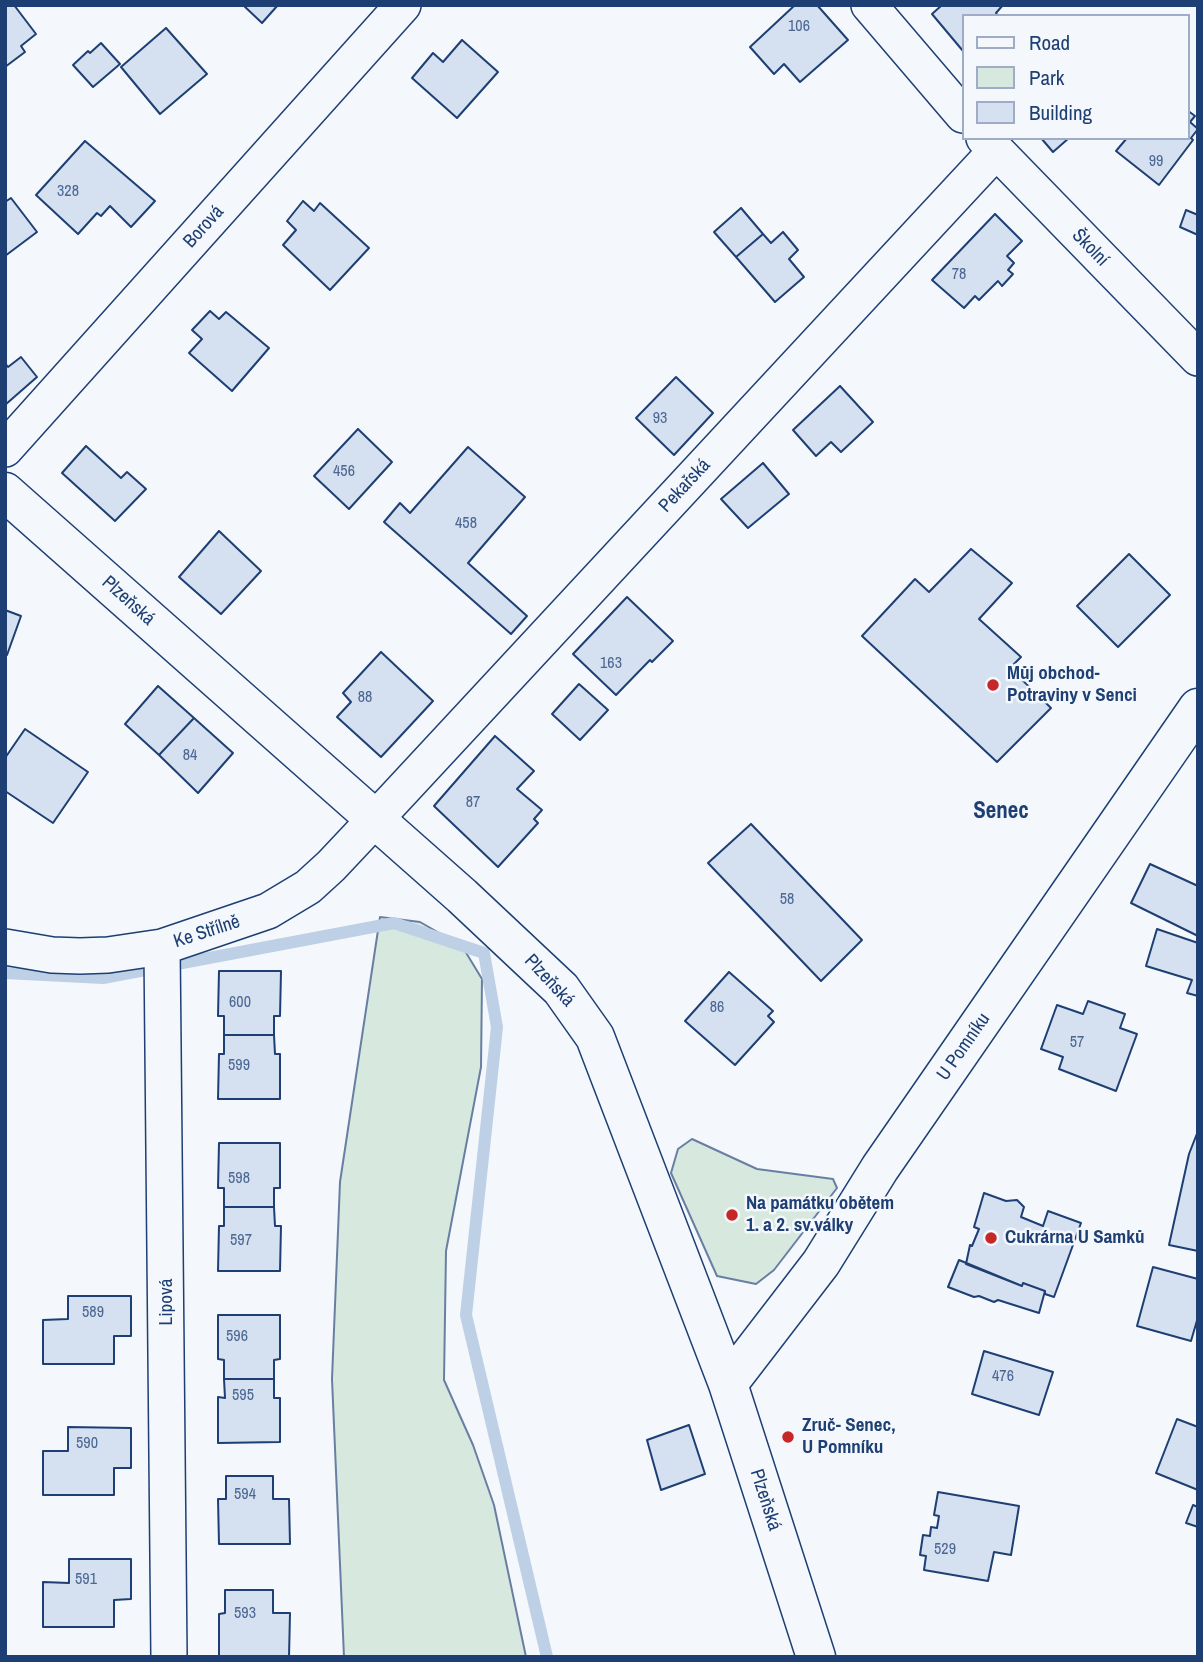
<!DOCTYPE html>
<meta charset="utf-8">
<style>
body{margin:0}
#map{position:relative;width:1203px;height:1662px;overflow:hidden;background:#f4f7fb;font-family:"Archivo Narrow",sans-serif}
canvas{display:block}
.frame{position:absolute;inset:0;border:7px solid #1d3f73;pointer-events:none}
.legend{position:absolute;left:962px;top:14px;width:228px;height:126px;box-sizing:border-box;background:#f4f7fb;border:2px solid #9eadc5;margin:0;padding:9px 12px;list-style:none;font-size:21px;color:#1d3f73}
.legend li{display:flex;align-items:center;gap:14px;height:35px}
.legend b{width:35px;border:2px solid #9eadc5}
</style>
<div id="map">
<canvas width="1203" height="1662"></canvas>
<div class="frame"></div>
<ul class="legend">
<li><b style="height:9px;background:#f4f7fb"></b>Road</li>
<li><b style="height:19px;background:#d7e8df"></b>Park</li>
<li><b style="height:19px;background:#d5e0f0"></b>Building</li>
</ul>
</div>
<script>
const context = document.querySelector('canvas').getContext('2d');
context.lineJoin = 'round';
function fill(path, color) {
  context.fillStyle = color;
  context.fill(path, 'evenodd');
}
function toPath(rows) {
  const path = new Path2D();
  for (const r of rows) {
    path.moveTo(r[0], r[1]);
    for (let i = 2; i < r.length; i += 2) path.lineTo(r[i], r[i + 1]);
  }
  return path;
}
function stroke(path, color, width, dash) {
  context.strokeStyle = color;
  context.lineWidth = width;
  context.lineCap = dash ? 'butt' : 'round';
  context.setLineDash(dash || []);
  context.stroke(path);
}
function write(font, color, halo, rows, align = 'center') {
  context.font = font + ' "Archivo Narrow",sans-serif';
  context.lineWidth = 5;
  context.setLineDash([]);
  context.textBaseline = 'middle';
  context.strokeStyle = halo;
  context.fillStyle = color;
  for (const [text, x, y, turn = 0] of rows) {
    context.save();
    context.translate(x, y);
    context.rotate((+turn || 0) * Math.PI / 180);
    context.textAlign = isNaN(turn) ? turn : align;
    if (halo) context.strokeText(text, 0, 0);
    context.fillText(text, 0, 0);
    context.restore();
  }
}
const green = toPath([
 [380,917,420,922,462,946,482,979,481,1067,446,1251,444,1380,473,1445,494,1505,526,1657,344,1657,332,1379,340,1182,380,917],
 [692,1139,757,1169,833,1179,837,1188,774,1270,756,1284,717,1276,671,1173,678,1149,692,1139]
]);
fill(green, '#d7e8df');
stroke(green, '#687fa3', 2);
stroke(toPath([
 [5,973,103,978,394,923,484,953,497,1027,466,1315,547,1657]
]), '#bed0e5', 12);
const building = toPath([
 [5,5,14,5,36,34,21,46,25,52,5,67,5,5],
 [243,5,278,5,262,23,243,5],
 [795,5,817,5,848,40,800,82,784,64,774,74,750,47,795,5],
 [942,5,1003,5,996,13,998,16,963,16,963,51,932,14,942,5],
 [166,28,207,74,160,114,121,67,166,28],
 [462,40,498,72,457,118,412,78,433,53,443,62,462,40],
 [101,43,120,64,93,87,73,65,88,51,90,53,101,43],
 [1187,110,1195,116,1190,122,1198,129,1191,138,1193,140,1159,185,1116,151,1127,138,1187,138,1187,110],
 [1041,138,1069,138,1053,152,1041,138],
 [85,141,155,201,131,227,110,206,101,216,97,213,78,234,36,195,85,141],
 [11,198,37,232,5,256,5,202,11,198],
 [303,201,314,211,320,203,369,248,330,290,283,245,296,230,287,221,303,201],
 [741,208,763,234,736,257,714,232,741,208],
 [1186,210,1198,215,1198,235,1180,227,1186,210],
 [995,214,1022,241,1007,256,1014,263,1008,270,1013,274,1002,286,998,281,979,300,975,296,964,308,932,280,995,214],
 [783,232,798,250,789,259,804,277,775,302,736,257,763,234,771,243,783,232],
 [210,311,219,319,226,312,269,348,232,391,189,353,202,339,192,330,210,311],
 [21,357,37,377,5,405,5,363,8,367,21,357],
 [676,377,713,413,674,455,636,418,676,377],
 [840,386,873,422,841,452,831,442,816,456,793,430,840,386],
 [358,429,392,462,349,509,314,476,358,429],
 [86,446,121,478,127,472,146,489,115,521,62,473,86,446],
 [468,447,525,497,468,563,527,616,511,634,384,522,400,503,410,513,468,447],
 [763,463,789,494,748,528,721,499,763,463],
 [219,531,261,571,221,614,179,577,219,531],
 [971,549,1012,583,979,619,1021,657,1010,668,1051,708,997,762,862,636,915,579,929,592,971,549],
 [1129,554,1170,595,1118,647,1077,606,1129,554],
 [627,597,673,641,652,662,650,660,616,695,573,654,627,597],
 [5,610,21,616,7,655,5,654,5,610],
 [381,652,433,701,381,757,337,717,351,702,343,693,381,652],
 [579,684,608,710,580,740,552,714,579,684],
 [158,686,194,718,159,755,125,724,158,686],
 [194,718,233,753,198,793,159,755,194,718],
 [25,729,88,772,53,823,5,791,5,758,25,729],
 [495,736,534,771,517,789,542,810,534,819,538,823,498,867,434,806,495,736],
 [751,824,862,940,821,981,708,863,751,824],
 [1150,864,1198,886,1198,936,1131,903,1150,864],
 [1157,929,1198,943,1198,996,1187,993,1192,980,1146,966,1157,929],
 [219,971,281,971,280,1016,274,1016,274,1035,224,1035,224,1016,218,1016,219,971],
 [729,972,773,1011,768,1016,774,1022,735,1065,685,1021,729,972],
 [1088,1001,1125,1014,1120,1028,1137,1034,1116,1091,1059,1069,1063,1057,1041,1049,1057,1005,1083,1014,1088,1001],
 [224,1035,274,1035,275,1054,280,1054,280,1099,218,1099,219,1054,224,1054,224,1035],
 [1198,1131,1198,1251,1169,1245,1189,1154,1198,1131],
 [219,1143,280,1143,280,1188,274,1188,274,1207,224,1207,224,1188,218,1188,219,1143],
 [984,1193,1006,1201,1017,1200,1024,1207,1021,1217,1043,1226,1048,1211,1081,1223,1054,1297,1045,1294,1045,1291,1023,1283,1022,1286,966,1264,970,1245,972,1246,979,1229,974,1227,984,1193],
 [224,1207,274,1207,275,1226,281,1226,280,1271,218,1271,219,1226,224,1226,224,1207],
 [959,1260,1022,1286,1023,1283,1045,1291,1039,1313,998,1300,994,1302,979,1296,974,1297,948,1287,959,1260],
 [1153,1267,1198,1279,1198,1317,1191,1341,1137,1326,1153,1267],
 [68,1296,131,1296,131,1336,114,1336,114,1364,43,1364,43,1320,68,1319,68,1296],
 [218,1315,280,1315,280,1359,274,1360,274,1379,224,1379,224,1360,218,1359,218,1315],
 [984,1351,1053,1372,1039,1415,972,1394,984,1351],
 [224,1379,274,1379,274,1398,280,1398,280,1442,218,1443,218,1397,225,1398,224,1379],
 [1177,1419,1198,1427,1198,1490,1156,1473,1177,1419],
 [689,1425,705,1474,661,1490,647,1440,689,1425],
 [68,1427,131,1428,131,1468,114,1468,114,1495,43,1495,43,1451,68,1451,68,1427],
 [226,1476,273,1476,273,1499,289,1499,290,1544,219,1544,218,1499,226,1499,226,1476],
 [938,1492,1019,1506,1011,1555,994,1552,988,1581,924,1570,926,1556,920,1555,923,1535,930,1536,931,1527,937,1528,939,1516,934,1515,938,1492],
 [1193,1505,1198,1507,1198,1527,1186,1523,1193,1505],
 [69,1559,131,1559,131,1599,114,1600,114,1627,43,1627,43,1582,69,1583,69,1559],
 [225,1590,273,1590,273,1613,290,1613,289,1657,219,1657,219,1614,225,1613,225,1590]
]);
fill(building, '#d5e0f0');
stroke(building, '#1d3f73', 2);
const street = toPath([
 [869,5,963,115],
 [984,138,1198,358],
 [5,449,403,5],
 [5,947,52,955,80,956,108,955,162,947,268,911,308,887,331,866,395,798,995,152],
 [162,947,169,1657]
]);
const secondary = toPath([
 [5,492,462,896,561,989,595,1037,728,1384,816,1657],
 [728,1384,821,1263,880,1168,1198,708]
]);
stroke(street, '#1d3f73', 38);
stroke(secondary, '#1d3f73', 41);
stroke(street, '#f4f7fb', 35);
stroke(secondary, '#f4f7fb', 38);
for (const [x, y, r, color] of [
 [993,685,7,"#c62828"],
 [732,1215,7,"#c62828"],
 [991,1238,7,"#c62828"],
 [788,1437,7,"#c62828"]
]) {
  const dot = new Path2D();
  dot.arc(x, y, r, 0, 2 * Math.PI);
  context.fillStyle = color;
  context.fill(dot);
  stroke(dot, '#f4f7fb', 2.5);
}
write('16px', '#4b6792', null, [
 ["106",799,27],
 ["99",1156,162],
 ["328",68,192],
 ["78",959,275],
 ["93",660,419],
 ["456",344,472],
 ["458",466,524],
 ["163",611,664],
 ["88",365,698],
 ["84",190,756],
 ["87",473,803],
 ["58",787,900],
 ["600",240,1003],
 ["86",717,1008],
 ["57",1077,1043],
 ["599",239,1066],
 ["598",239,1179],
 ["597",241,1241],
 ["589",93,1313],
 ["596",237,1337],
 ["476",1003,1377],
 ["595",243,1396],
 ["590",87,1444],
 ["594",245,1495],
 ["529",945,1550],
 ["591",86,1580],
 ["593",245,1614]
]);
write('19px', '#1d3f73', '#f4f7fb', [
 ["Borová",204,227,-48],
 ["Školní",1090,248,46],
 ["Pekařská",685,486,-47],
 ["Plzeňská",128,601,42],
 ["Ke Střílně",207,932,-18],
 ["Plzeňská",549,981,47],
 ["U Pomníku",964,1047,-55],
 ["Lipová",167,1302,-90],
 ["Plzeňská",765,1500,72]
]);
write('bold 19px', '#1d3f73', '#f4f7fb', [
 ["Můj obchod-",1007,674],
 ["Potraviny v Senci",1007,696],
 ["Na památku obětem",746,1204],
 ["1. a 2. sv.války",746,1226],
 ["Cukrárna U Samků",1005,1238],
 ["Zruč- Senec,",802,1426],
 ["U Pomníku",802,1448]
], 'left');
write('bold 23px', '#1d3f73', '#f4f7fb', [
 ["Senec",1001,812]
]);
</script>
